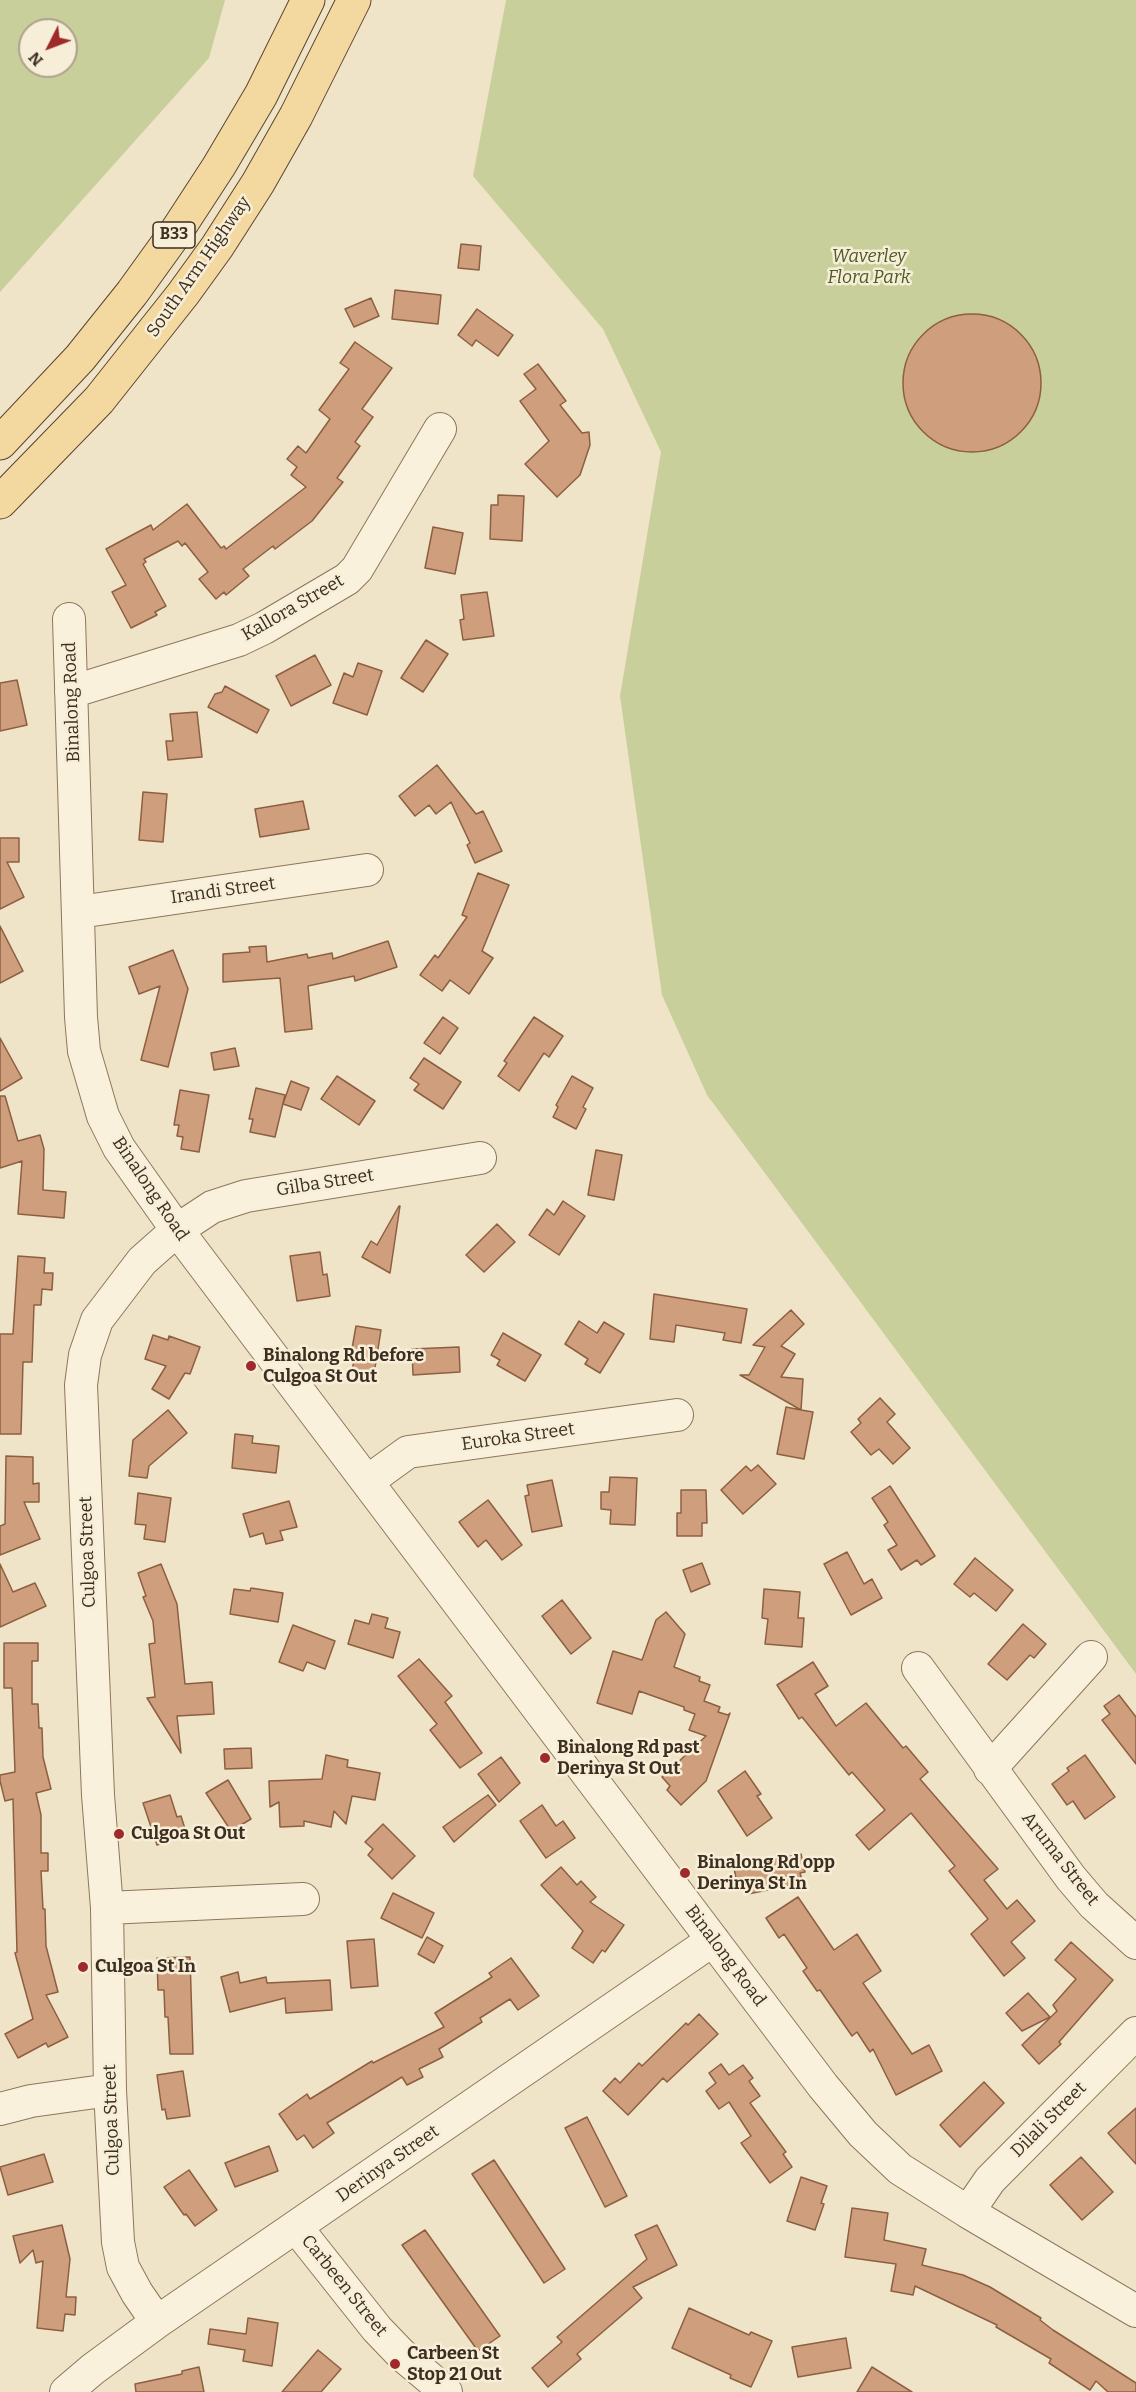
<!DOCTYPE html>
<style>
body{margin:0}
#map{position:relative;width:1136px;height:2392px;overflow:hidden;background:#f0e4c8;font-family:Bitter,serif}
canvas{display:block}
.north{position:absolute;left:18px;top:18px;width:60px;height:60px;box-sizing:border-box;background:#f7eed8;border:2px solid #ada18e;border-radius:50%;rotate:228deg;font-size:16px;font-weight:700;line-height:24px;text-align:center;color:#3d2e20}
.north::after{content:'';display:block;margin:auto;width:21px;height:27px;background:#9e2a2b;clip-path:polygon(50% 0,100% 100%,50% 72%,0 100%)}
</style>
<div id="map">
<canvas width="1136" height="2392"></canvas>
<div class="north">N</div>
</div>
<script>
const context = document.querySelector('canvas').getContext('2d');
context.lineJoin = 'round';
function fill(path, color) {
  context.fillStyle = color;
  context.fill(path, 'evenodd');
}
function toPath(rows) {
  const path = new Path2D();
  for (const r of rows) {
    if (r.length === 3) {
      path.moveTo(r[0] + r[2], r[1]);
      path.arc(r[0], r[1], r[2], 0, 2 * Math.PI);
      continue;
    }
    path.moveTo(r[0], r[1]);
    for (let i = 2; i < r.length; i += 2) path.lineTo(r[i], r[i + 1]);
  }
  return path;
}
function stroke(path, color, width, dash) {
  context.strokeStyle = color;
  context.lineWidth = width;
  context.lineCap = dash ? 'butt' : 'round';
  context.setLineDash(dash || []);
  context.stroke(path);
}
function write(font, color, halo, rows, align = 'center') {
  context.font = font + ' Bitter,serif';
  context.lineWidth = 5;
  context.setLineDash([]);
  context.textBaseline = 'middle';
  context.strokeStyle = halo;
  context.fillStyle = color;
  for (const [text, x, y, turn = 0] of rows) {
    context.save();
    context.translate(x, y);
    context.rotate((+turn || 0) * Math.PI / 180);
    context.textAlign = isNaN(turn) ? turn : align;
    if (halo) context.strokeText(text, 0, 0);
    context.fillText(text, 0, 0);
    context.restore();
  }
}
fill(toPath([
 [0,0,225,0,209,58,0,292],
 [30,30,66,30,66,66,30,66],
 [506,0,1136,0,1136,1674,707,1095,662,995,620,696,661,452,603,329,473,176]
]), '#c9cf9b');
const building = toPath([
 [461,244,481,246,479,270,458,268,461,244],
 [395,290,441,295,438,324,392,319,395,290],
 [371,298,379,316,354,327,345,309,371,298],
 [477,309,513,335,498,356,476,340,472,346,458,335,477,309],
 [972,383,69],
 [355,342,392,368,362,409,373,417,355,442,360,446,337,478,343,482,312,521,275,549,273,546,243,569,249,576,226,595,224,592,216,599,199,579,208,572,185,543,182,546,178,541,144,559,146,562,143,564,166,606,155,612,157,615,131,628,112,592,126,585,106,549,151,525,153,530,187,504,221,548,224,546,226,549,306,487,291,475,297,467,287,459,298,446,306,453,330,419,319,410,349,369,340,363,355,342],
 [538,364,566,401,560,405,582,433,589,432,590,445,580,475,557,497,525,464,549,441,520,401,536,389,524,374,538,364],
 [498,495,524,496,522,541,490,539,491,505,498,505,498,495],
 [433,527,463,533,455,574,425,568,433,527],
 [487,592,494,636,463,640,460,620,464,619,461,595,487,592],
 [426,640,448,654,423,692,401,678,426,640],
 [315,655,331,685,291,706,276,676,315,655],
 [358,663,382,671,367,715,333,703,344,673,353,677,358,663],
 [17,680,27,725,0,731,0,683,17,680],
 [225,686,269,710,257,733,208,707,215,694,222,692,225,686],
 [197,712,202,757,168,760,166,741,173,741,170,714,197,712],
 [437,765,476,814,483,811,502,851,475,863,467,845,470,843,451,802,436,814,429,805,415,816,399,796,437,765],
 [143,792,167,794,163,842,139,840,143,792],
 [303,801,309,829,260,837,255,809,303,801],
 [0,838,19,838,19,862,7,862,24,897,0,909,0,838],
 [478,873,509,885,482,951,493,958,469,994,450,980,442,991,420,975,435,955,438,958,467,917,462,915,478,873],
 [0,926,23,971,0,983,0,926],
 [388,941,397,967,355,981,354,976,308,986,312,1029,285,1032,280,978,223,982,223,954,250,952,249,947,266,946,267,962,307,954,308,958,332,953,333,959,388,941],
 [173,950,188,989,168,1067,141,1060,160,986,139,994,129,967,173,950],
 [443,1017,458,1028,440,1054,424,1043,443,1017],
 [534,1017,563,1036,549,1057,544,1053,519,1091,498,1076,507,1063,504,1061,534,1017],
 [0,1038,22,1078,0,1091,0,1038],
 [235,1048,239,1066,214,1070,211,1053,235,1048],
 [424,1058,461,1082,443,1109,414,1090,419,1084,410,1078,424,1058],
 [337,1076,375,1101,359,1125,321,1099,337,1076],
 [572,1076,593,1088,583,1107,586,1109,576,1129,553,1117,558,1107,556,1105,572,1076],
 [291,1081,309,1088,301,1110,283,1104,291,1081],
 [256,1088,285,1095,275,1137,250,1132,253,1119,249,1119,256,1088],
 [180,1090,209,1095,199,1152,181,1149,183,1137,177,1136,179,1125,174,1125,180,1090],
 [0,1096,5,1096,18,1141,40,1135,44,1149,43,1190,66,1192,64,1218,18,1214,22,1161,0,1168,0,1096],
 [596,1150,622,1155,614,1200,588,1195,596,1150],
 [563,1201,585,1216,559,1255,529,1235,547,1209,554,1215,563,1201],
 [399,1206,400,1206,390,1273,362,1257,371,1241,377,1245,399,1206],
 [497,1224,515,1242,484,1272,466,1255,497,1224],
 [320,1252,323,1275,327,1274,330,1296,297,1301,290,1256,320,1252],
 [18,1256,45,1258,44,1273,53,1273,52,1290,42,1289,41,1305,34,1305,32,1362,23,1362,21,1434,0,1434,0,1334,13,1334,18,1256],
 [654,1294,747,1309,741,1343,723,1340,725,1333,676,1325,674,1342,650,1339,654,1294],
 [791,1310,804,1324,781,1346,795,1354,781,1377,803,1379,801,1410,813,1412,804,1459,777,1454,786,1407,801,1410,740,1375,749,1375,765,1347,753,1345,791,1310],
 [579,1321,597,1333,604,1322,624,1334,600,1373,585,1364,588,1359,565,1344,579,1321],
 [356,1326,381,1330,374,1374,352,1370,354,1361,350,1360,356,1326],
 [503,1333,541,1355,525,1381,497,1365,500,1360,491,1355,503,1333],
 [153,1335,168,1340,169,1336,200,1347,190,1374,185,1373,169,1399,152,1389,166,1366,145,1359,153,1335],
 [459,1347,460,1372,413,1375,412,1349,459,1347],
 [880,1398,895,1414,887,1422,910,1448,893,1464,879,1449,871,1455,851,1432,861,1423,858,1419,880,1398],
 [168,1410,187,1433,149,1466,147,1478,129,1476,133,1440,168,1410],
 [235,1434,253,1436,252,1443,279,1446,276,1473,232,1468,235,1434],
 [6,1456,33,1457,33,1484,39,1483,39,1502,24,1502,40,1539,0,1555,0,1526,5,1524,6,1456],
 [758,1465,776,1484,743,1514,721,1490,746,1466,751,1471,758,1465],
 [610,1477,637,1478,635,1525,610,1524,611,1510,601,1509,601,1492,609,1492,610,1477],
 [552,1480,562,1526,532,1532,525,1496,529,1495,527,1485,552,1480],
 [890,1486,935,1556,921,1565,917,1560,901,1570,888,1550,897,1545,884,1525,888,1522,872,1498,890,1486],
 [681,1490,706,1490,707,1523,702,1523,702,1536,677,1536,677,1513,681,1513,681,1490],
 [138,1493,171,1498,165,1542,144,1539,146,1525,135,1524,138,1493],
 [488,1500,522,1545,502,1560,486,1540,478,1547,459,1522,488,1500],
 [289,1501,297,1527,280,1531,283,1540,266,1544,263,1533,250,1537,243,1514,289,1501],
 [847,1552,864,1584,872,1579,882,1598,851,1615,824,1564,847,1552],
 [975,1558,1013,1590,996,1611,974,1593,970,1597,954,1584,975,1558],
 [702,1563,710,1584,691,1592,683,1570,702,1563],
 [0,1564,13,1592,35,1583,46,1606,0,1627,0,1564],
 [161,1564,177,1604,185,1684,212,1682,214,1714,177,1716,181,1753,147,1698,155,1697,149,1644,155,1643,153,1621,143,1597,146,1596,138,1573,161,1564],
 [251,1588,283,1593,278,1622,230,1614,234,1589,250,1591,251,1588],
 [764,1589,800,1592,798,1618,804,1618,802,1647,765,1644,768,1619,762,1618,764,1589],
 [562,1600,591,1638,571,1654,542,1616,562,1600],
 [666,1612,685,1634,674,1667,700,1677,699,1681,710,1685,704,1701,720,1707,718,1712,728,1715,730,1713,706,1781,681,1805,667,1790,670,1786,662,1777,706,1736,689,1730,695,1714,684,1710,684,1707,639,1691,632,1714,597,1703,613,1651,642,1660,656,1620,666,1612],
 [372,1614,388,1618,385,1628,400,1632,393,1658,348,1644,355,1620,369,1624,372,1614],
 [1023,1624,1046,1644,1034,1658,1030,1655,1007,1680,988,1664,1023,1624],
 [293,1625,335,1641,325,1669,307,1662,303,1671,279,1662,293,1625],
 [4,1643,38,1643,38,1661,32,1661,32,1704,38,1704,39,1728,42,1728,43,1757,51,1789,36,1793,41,1815,41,1853,48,1853,48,1871,41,1871,43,1909,45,1909,46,1946,58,1992,46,1995,68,2037,48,2047,46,2043,18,2058,5,2034,33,2019,15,1953,17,1952,13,1799,5,1801,0,1781,0,1775,15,1772,12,1688,4,1688,4,1643],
 [419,1659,452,1696,445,1702,482,1753,460,1768,430,1730,437,1724,398,1676,419,1659],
 [813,1662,828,1686,815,1694,836,1726,866,1703,903,1748,906,1746,928,1772,920,1779,998,1869,984,1880,1007,1909,1017,1900,1035,1921,1011,1942,1025,1958,1004,1976,971,1934,988,1919,949,1871,955,1866,911,1813,869,1850,856,1835,885,1810,852,1772,849,1775,802,1717,799,1719,777,1685,813,1662],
 [1119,1695,1136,1717,1136,1764,1102,1720,1110,1714,1104,1706,1119,1695],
 [251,1748,252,1768,225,1769,224,1749,251,1748],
 [326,1755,348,1760,347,1767,380,1773,375,1800,352,1796,346,1824,334,1811,331,1827,304,1821,304,1826,280,1827,279,1802,270,1807,269,1781,322,1779,326,1755],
 [1085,1755,1115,1797,1085,1819,1073,1801,1067,1805,1052,1784,1069,1771,1067,1768,1085,1755],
 [501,1757,520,1783,499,1802,478,1774,501,1757],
 [745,1771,761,1794,757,1796,772,1818,747,1836,718,1791,745,1771],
 [228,1780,251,1819,231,1831,206,1793,228,1780],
 [170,1795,177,1817,181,1816,187,1835,157,1845,143,1803,170,1795],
 [488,1795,496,1805,454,1842,443,1827,488,1795],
 [542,1805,556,1826,563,1821,575,1838,546,1858,520,1821,542,1805],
 [383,1824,415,1856,392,1879,368,1855,373,1849,365,1842,383,1824],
 [801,1854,805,1872,800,1873,803,1883,748,1894,747,1888,738,1889,734,1868,801,1854],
 [561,1867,577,1885,581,1881,596,1897,590,1902,624,1925,605,1952,602,1950,593,1963,572,1948,583,1931,541,1885,561,1867],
 [393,1893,434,1913,422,1938,381,1918,393,1893],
 [798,1897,834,1950,857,1934,881,1971,863,1983,912,2054,929,2045,942,2071,896,2095,873,2049,870,2052,857,2032,852,2036,820,1990,817,1991,803,1971,807,1968,784,1934,779,1938,766,1918,798,1897],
 [427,1937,443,1946,434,1963,418,1954,427,1937],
 [374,1939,378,1986,351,1988,347,1941,374,1939],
 [1071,1942,1113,1980,1059,2042,1061,2044,1039,2064,1022,2045,1057,2011,1053,2005,1076,1979,1055,1960,1071,1942],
 [190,1957,193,2054,170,2054,168,2017,165,2017,164,1990,158,1990,157,1958,190,1957],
 [511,1958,539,1996,518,2010,510,1999,480,2018,482,2022,439,2049,443,2057,419,2069,423,2077,407,2085,402,2077,327,2123,334,2133,313,2148,304,2135,297,2140,279,2114,307,2094,310,2099,372,2061,373,2063,444,2027,435,2013,492,1977,489,1973,511,1958],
 [238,1972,240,1983,266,1977,267,1983,330,1980,332,2010,286,2013,285,1998,230,2012,221,1977,238,1972],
 [1028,1993,1050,2017,1022,2031,1006,2013,1028,1993],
 [699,2014,718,2034,667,2082,663,2078,628,2115,603,2091,615,2078,620,2083,639,2063,642,2066,686,2023,688,2025,699,2014],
 [721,2064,729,2075,743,2065,753,2078,749,2081,760,2096,750,2103,786,2152,783,2154,792,2167,770,2183,741,2143,751,2136,729,2102,719,2109,706,2091,716,2083,709,2073,721,2064],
 [183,2071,190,2116,167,2119,165,2109,162,2110,157,2075,183,2071],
 [984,2082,1004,2103,960,2147,940,2125,984,2082],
 [1136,2108,1136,2164,1108,2133,1136,2108],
 [587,2117,627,2196,605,2207,565,2128,587,2117],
 [269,2146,278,2171,235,2187,225,2163,269,2146],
 [44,2154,53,2182,8,2195,0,2167,44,2154],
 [1081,2157,1113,2192,1082,2220,1050,2185,1081,2157],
 [494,2160,565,2269,544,2283,472,2174,494,2160],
 [189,2170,217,2210,195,2226,186,2214,184,2215,164,2187,189,2170],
 [801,2177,827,2186,821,2203,824,2204,815,2230,787,2221,801,2177],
 [852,2208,888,2213,884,2240,926,2249,922,2265,963,2275,990,2287,1041,2318,1040,2320,1053,2330,1136,2383,1136,2392,1108,2392,1096,2381,1090,2390,1049,2363,1051,2359,996,2327,997,2325,915,2286,913,2295,891,2291,896,2264,845,2257,852,2208],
 [62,2225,70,2259,66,2297,76,2297,75,2315,65,2314,63,2331,37,2328,43,2261,36,2263,33,2250,20,2263,13,2236,62,2225],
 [657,2225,677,2265,633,2287,642,2298,577,2354,581,2359,548,2387,532,2368,562,2342,557,2337,647,2259,635,2235,657,2225],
 [425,2230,500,2336,478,2351,402,2245,425,2230],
 [689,2308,749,2335,751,2332,772,2341,751,2387,730,2378,731,2375,672,2348,689,2308],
 [248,2318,278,2323,272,2366,243,2361,245,2350,208,2344,210,2329,246,2334,248,2318],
 [846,2338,851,2368,798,2377,792,2347,846,2338],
 [318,2350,341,2369,321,2392,282,2392,318,2350],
 [199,2367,204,2392,136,2392,135,2384,182,2374,182,2371,199,2367],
 [872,2367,912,2392,857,2392,872,2367]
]);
fill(building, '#cf9f7d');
stroke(building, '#8d5f41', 1.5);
const minor = toPath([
 [69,619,81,1017,84,1051,103,1116,119,1148,177,1230,823,2086,863,2134,900,2169,968,2212,1136,2311],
 [71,692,239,640,264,628,347,579,357,569,440,429],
 [79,912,367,870],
 [368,1481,408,1452,677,1415],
 [918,1668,1071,1878,1094,1905,1136,1943],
 [990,1769,1091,1657],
 [107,1908,303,1899],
 [0,2109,31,2101,110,2090],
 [968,2212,990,2180,1136,2033],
 [296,2227,377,2329,401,2354,446,2392],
 [157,2322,137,2293,123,2267,118,2242,110,2090,107,1908,98,1795,81,1385,85,1355,97,1320,142,1261,177,1230,212,1207,246,1196,480,1158],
 [66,2392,93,2369,157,2322,713,1940]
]);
const major = toPath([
 [0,443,80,358,132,293,176,232,219,166,261,95,308,0],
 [0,502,99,400,183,294,217,247,258,183,296,116,354,0]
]);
stroke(minor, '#8d765c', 34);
stroke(major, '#5b4430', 35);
stroke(minor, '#faf1dc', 32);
stroke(major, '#f3d9a0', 33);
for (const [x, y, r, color] of [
 [251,1366,6,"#9e2a2b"],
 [545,1758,6,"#9e2a2b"],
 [119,1834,6,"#9e2a2b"],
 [685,1873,6,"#9e2a2b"],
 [83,1967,6,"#9e2a2b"],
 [395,2364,6,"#9e2a2b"]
]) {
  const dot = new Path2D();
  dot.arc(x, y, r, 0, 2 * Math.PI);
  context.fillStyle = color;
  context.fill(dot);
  stroke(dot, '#f7eed8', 2);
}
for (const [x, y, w] of [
 [174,235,42]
]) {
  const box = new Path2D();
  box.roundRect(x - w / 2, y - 13, w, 26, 4.5);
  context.fillStyle = '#f7eed8';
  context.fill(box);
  stroke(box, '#3d2e20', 1.5);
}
write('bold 16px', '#3d2e20', null, [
 ["B33",174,235]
]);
write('italic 18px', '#4d5a26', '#f7eed8', [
 ["Waverley",869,257],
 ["Flora Park",869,278]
]);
write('18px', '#3d2e20', '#f7eed8', [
 ["South Arm Highway",199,267,-55],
 ["Kallora Street",293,608,-30],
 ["Binalong Road",72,702,-92],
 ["Irandi Street",223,891,-8],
 ["Gilba Street",325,1183,-9],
 ["Binalong Road",150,1189,56],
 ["Euroka Street",518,1437,-8],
 ["Culgoa Street",88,1552,-92],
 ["Aruma Street",1060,1859,52],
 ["Binalong Road",725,1956,53],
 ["Culgoa Street",112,2120,-92],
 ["Dilali Street",1049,2120,-45],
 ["Derinya Street",388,2164,-35],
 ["Carbeen Street",344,2286,51]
]);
write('bold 18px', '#3d2e20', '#f7eed8', [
 ["Binalong Rd before",263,1356],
 ["Culgoa St Out",263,1377],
 ["Binalong Rd past",557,1748],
 ["Derinya St Out",557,1769],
 ["Culgoa St Out",131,1834],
 ["Binalong Rd opp",697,1863],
 ["Derinya St In",697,1884],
 ["Culgoa St In",95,1967],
 ["Carbeen St",407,2354],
 ["Stop 21 Out",407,2375]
], 'left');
</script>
